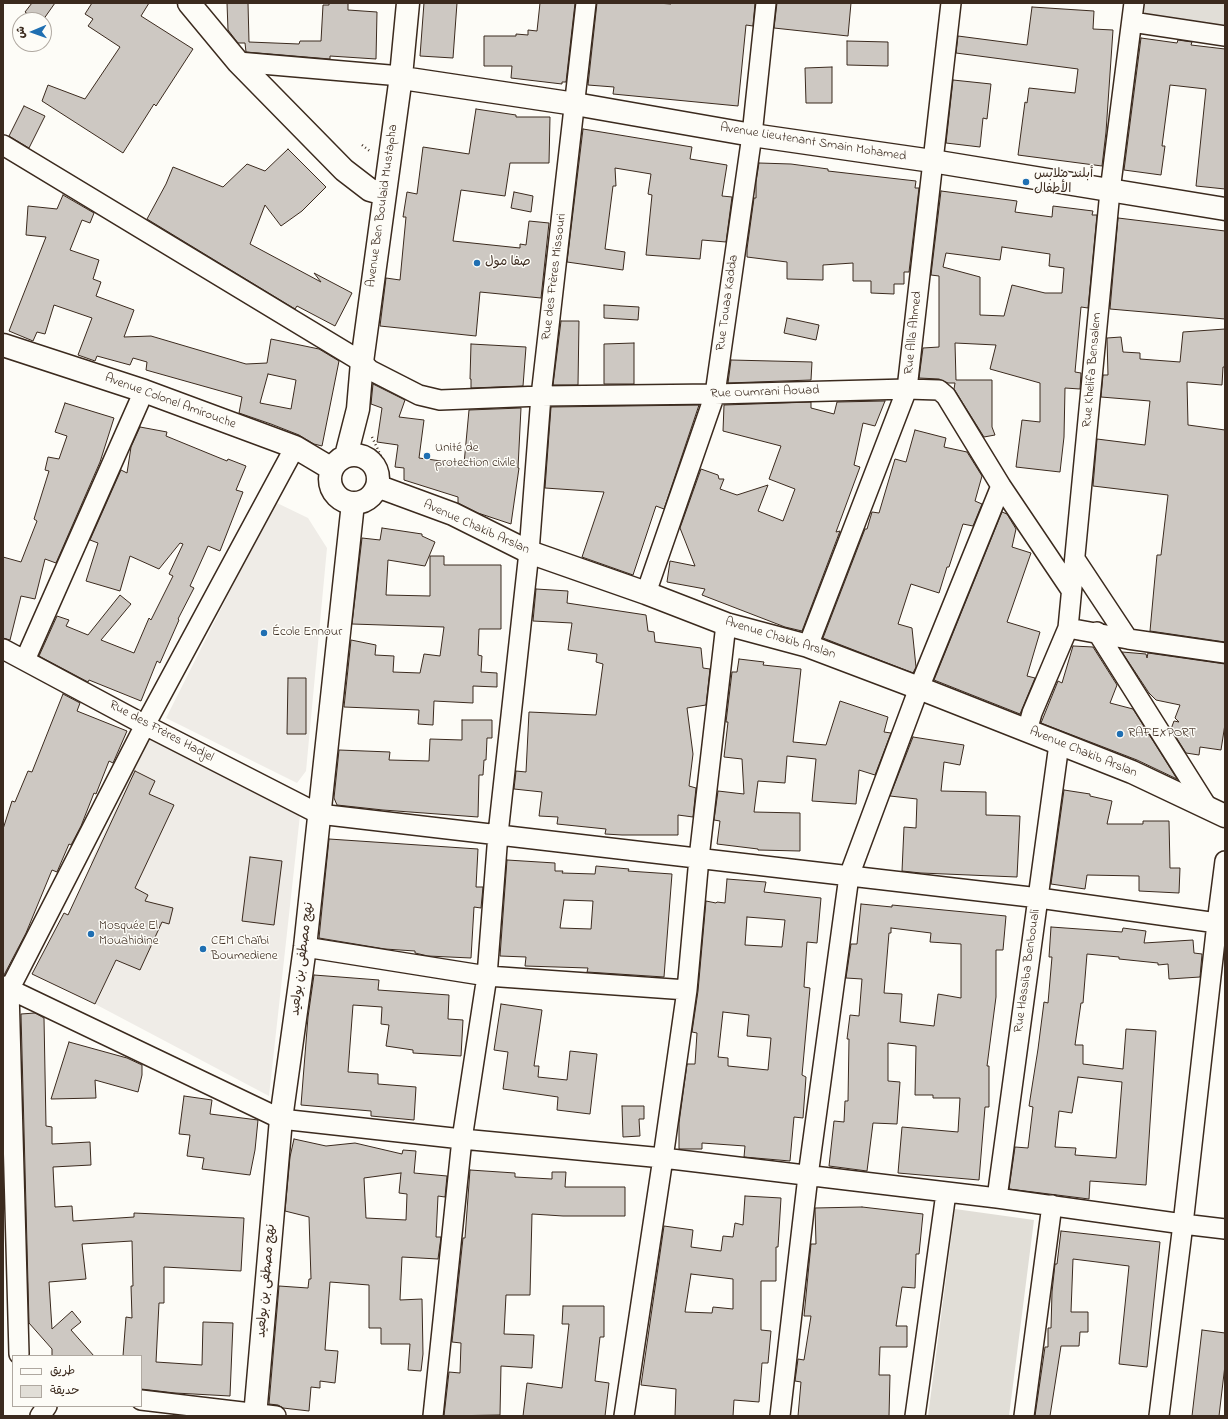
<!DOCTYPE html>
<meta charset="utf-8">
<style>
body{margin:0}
#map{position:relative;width:1228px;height:1419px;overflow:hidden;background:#fdfcf7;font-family:"Indie Flower","Playpen Sans Arabic",sans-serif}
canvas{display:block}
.frame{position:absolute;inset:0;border:4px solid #3b2a1e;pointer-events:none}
.legend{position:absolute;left:12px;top:1355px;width:130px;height:52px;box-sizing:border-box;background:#fdfcf7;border:1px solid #afa8a0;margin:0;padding:5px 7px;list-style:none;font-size:12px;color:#3b2a1e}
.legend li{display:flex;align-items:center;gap:8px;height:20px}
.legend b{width:20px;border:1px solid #afa8a0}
.north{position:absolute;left:12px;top:12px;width:40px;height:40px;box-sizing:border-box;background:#fdfcf7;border:1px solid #afa8a0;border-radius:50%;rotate:268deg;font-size:11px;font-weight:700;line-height:16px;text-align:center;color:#3b2a1e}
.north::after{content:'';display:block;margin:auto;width:14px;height:18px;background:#1f6fb2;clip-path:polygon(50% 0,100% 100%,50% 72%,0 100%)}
</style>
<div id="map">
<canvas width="1228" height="1419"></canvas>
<div class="frame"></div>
<ul class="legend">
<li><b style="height:5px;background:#fdfcf7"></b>طريق</li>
<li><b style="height:11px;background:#e1ded7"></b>حديقة</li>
</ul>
<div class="north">ش</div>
</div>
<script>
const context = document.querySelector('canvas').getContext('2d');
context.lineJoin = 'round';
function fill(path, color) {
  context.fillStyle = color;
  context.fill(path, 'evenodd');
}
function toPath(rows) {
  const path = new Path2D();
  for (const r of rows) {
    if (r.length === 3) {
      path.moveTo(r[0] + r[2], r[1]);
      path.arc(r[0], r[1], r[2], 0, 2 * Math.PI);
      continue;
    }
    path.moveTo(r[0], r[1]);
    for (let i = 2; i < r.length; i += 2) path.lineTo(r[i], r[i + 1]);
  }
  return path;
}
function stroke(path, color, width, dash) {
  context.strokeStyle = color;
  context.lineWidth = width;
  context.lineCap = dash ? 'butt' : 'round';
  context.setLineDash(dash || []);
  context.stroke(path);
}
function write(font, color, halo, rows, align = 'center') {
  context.font = font + ' "Indie Flower","Playpen Sans Arabic",sans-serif';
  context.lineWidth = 3;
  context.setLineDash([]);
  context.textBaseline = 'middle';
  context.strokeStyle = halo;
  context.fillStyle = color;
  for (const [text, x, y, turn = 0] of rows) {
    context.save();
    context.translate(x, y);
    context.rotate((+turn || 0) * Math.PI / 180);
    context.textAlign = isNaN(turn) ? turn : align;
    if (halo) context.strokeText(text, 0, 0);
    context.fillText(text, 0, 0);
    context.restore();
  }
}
fill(toPath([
 [275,502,308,518,327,548,306,771,297,783,166,718],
 [149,738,300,815,269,1096,95,1004,148,895,90,863]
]), '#efece7');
fill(toPath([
 [1141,3,1225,3,1225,29,1139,19],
 [955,1209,1034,1220,1009,1416,928,1416]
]), '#e1ded7');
const building = toPath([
 [32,3,55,3,43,20,36,20,25,12,32,3],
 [92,3,149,3,141,16,193,49,156,106,154,104,123,153,42,101,48,85,85,99,120,47,88,26,93,19,85,14,92,3],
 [227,3,248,3,249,42,299,44,300,41,321,41,323,5,329,5,329,3,348,3,348,10,377,12,376,59,330,56,330,59,246,52,245,43,238,43,228,30,227,3],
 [424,3,457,3,453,58,420,56,424,3],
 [540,3,575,3,566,82,562,82,562,84,511,78,512,66,484,66,484,36,516,36,516,34,528,35,528,30,537,31,540,3],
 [597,3,657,3,671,4,671,3,755,3,753,26,746,25,738,106,613,94,614,87,588,85,597,3],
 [777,3,851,3,848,36,774,28,777,3],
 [1032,7,1094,11,1093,29,1113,30,1106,132,1102,166,1018,155,1025,102,1027,103,1029,88,1075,93,1078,69,956,53,958,36,1027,45,1032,7],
 [1141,38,1177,43,1178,40,1192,42,1191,45,1225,49,1225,189,1196,186,1206,89,1170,85,1162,146,1165,146,1161,175,1124,170,1141,38],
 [847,41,888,42,888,66,847,65,847,41],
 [832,67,832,103,806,103,805,68,832,67],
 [953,80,991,84,987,119,983,118,980,147,946,143,953,80],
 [24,106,45,116,29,148,9,136,24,106],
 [476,109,516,115,516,117,550,117,549,163,510,163,505,196,461,190,453,241,520,248,520,244,526,245,529,221,549,223,541,298,480,292,476,336,380,326,386,278,400,280,406,217,403,217,407,192,417,194,423,147,469,154,476,109],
 [583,129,692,147,690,159,727,165,722,196,732,197,726,242,702,240,700,259,646,255,652,195,648,194,651,174,615,168,616,186,613,186,605,249,625,252,623,270,567,262,583,129],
 [288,149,326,187,302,211,281,226,265,205,250,244,321,282,314,273,352,293,335,326,297,306,295,309,147,219,166,184,173,167,223,187,247,164,265,171,288,149],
 [759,163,791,164,828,169,828,171,916,181,915,188,919,188,909,272,904,272,904,284,894,284,894,294,871,293,871,281,853,281,853,263,823,265,823,280,787,279,787,262,747,257,747,249,754,198,756,198,756,182,759,163],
 [941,191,1017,201,1015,212,1052,217,1053,206,1093,211,1092,215,1097,215,1088,308,1081,307,1075,372,1081,373,1080,389,1065,388,1064,437,1060,472,1016,467,1022,420,1040,422,1040,383,990,369,996,345,955,343,956,380,992,380,992,427,995,435,984,437,954,389,955,383,948,383,939,379,919,378,923,348,939,347,939,276,931,275,941,191],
 [1002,247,1050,254,1049,266,1064,268,1062,293,1045,293,1012,285,1004,316,980,315,980,277,943,267,946,253,1000,260,1002,247],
 [514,192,533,196,531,212,511,208,514,192],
 [63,195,94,213,90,223,82,220,70,250,99,260,93,279,101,282,96,296,134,310,124,337,151,336,246,364,267,363,271,339,319,349,339,361,322,446,314,444,299,435,271,424,239,413,242,397,146,370,147,362,133,358,130,365,97,356,95,361,78,355,92,318,54,305,45,334,37,332,33,341,9,331,46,237,26,235,28,206,57,209,63,195],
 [268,374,296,380,291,409,260,403,268,374],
 [1118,218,1225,231,1225,319,1110,309,1118,218],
 [604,305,639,307,638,320,604,318,604,305],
 [787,318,819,325,816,340,784,333,787,318],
 [561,321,579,321,578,385,553,385,561,321],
 [1225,329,1225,367,1223,367,1222,385,1187,382,1188,425,1225,430,1225,642,1150,631,1157,555,1161,555,1168,495,1093,486,1097,439,1145,445,1150,401,1101,397,1103,375,1108,375,1107,338,1121,337,1123,352,1140,353,1140,359,1180,362,1183,332,1225,329],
 [634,343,634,384,604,384,604,344,634,343],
 [471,344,526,347,523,386,471,388,471,379,470,379,471,344],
 [731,360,812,362,811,380,728,383,731,360],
 [373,384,405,400,399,417,424,420,419,458,464,464,469,410,521,408,518,468,519,468,511,524,478,513,458,503,458,497,404,480,404,468,395,467,398,445,377,442,382,408,371,404,373,384],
 [885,401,875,426,863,423,854,465,860,467,836,532,840,531,802,631,785,627,702,595,705,589,667,582,670,561,695,566,680,528,701,469,718,475,719,479,724,479,720,489,737,495,768,485,758,511,783,521,795,489,769,479,781,446,723,431,724,405,811,402,811,408,834,414,837,402,885,401],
 [65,403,114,418,100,462,56,563,45,559,35,599,21,596,10,640,3,638,3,557,21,562,37,521,34,519,49,471,45,470,48,457,59,459,67,436,55,432,65,403],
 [699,405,664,509,656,506,633,575,582,557,604,492,545,488,551,407,699,405],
 [140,427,167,432,166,436,227,461,228,459,246,466,236,490,243,492,220,551,208,546,190,586,194,588,178,619,179,620,160,663,157,661,141,701,89,680,88,682,39,656,57,616,69,620,66,626,88,635,120,595,131,604,101,640,134,653,149,618,151,620,173,576,169,574,183,544,180,543,159,569,130,556,120,591,86,581,98,543,90,540,121,470,127,473,131,447,140,427],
 [915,430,946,438,944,447,967,452,982,476,975,501,982,504,973,526,963,524,949,567,947,567,939,593,911,584,898,624,912,628,916,667,913,673,823,638,865,529,867,529,872,512,879,513,895,459,906,462,915,430],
 [1002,512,1007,514,1016,529,1012,547,1031,553,1007,622,1040,632,1027,676,1035,678,1020,714,934,680,1002,512],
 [382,528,422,534,422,536,435,542,425,566,388,560,386,595,430,596,430,556,444,556,444,565,501,565,501,629,479,629,478,655,482,656,481,672,497,673,497,687,473,686,473,703,434,701,433,725,418,724,419,710,344,707,351,640,376,645,375,655,394,656,393,672,420,673,424,654,440,656,444,627,352,624,362,538,380,540,382,528],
 [536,589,568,591,567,603,646,615,648,631,654,632,655,642,701,648,703,668,710,669,706,705,687,708,693,754,689,786,696,788,693,817,678,815,678,835,622,835,605,834,606,829,557,824,558,817,539,816,542,792,514,789,516,771,526,772,529,712,596,715,603,664,596,662,597,654,568,650,572,623,533,621,536,589],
 [1073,646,1093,647,1117,685,1110,703,1133,709,1177,779,1137,760,1041,723,1058,681,1062,683,1073,646],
 [1122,652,1146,654,1147,658,1148,653,1225,664,1225,724,1221,750,1200,747,1199,755,1186,753,1171,729,1174,721,1179,722,1175,718,1180,705,1156,700,1149,693,1122,652],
 [739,659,764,662,763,665,801,669,793,742,826,745,840,701,888,717,884,732,891,733,875,775,859,770,856,804,812,801,816,759,787,756,785,783,758,781,754,812,800,813,800,851,758,850,758,849,717,844,720,821,714,820,718,791,744,794,742,759,724,757,728,722,726,722,732,672,737,672,739,659],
 [288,678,306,678,306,734,287,734,288,678],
 [63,694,80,703,77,711,127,731,113,763,109,761,96,794,94,793,81,826,71,845,69,844,57,872,52,870,26,933,4,975,3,975,3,829,12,801,15,802,28,771,32,772,63,694],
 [462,720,492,720,492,738,487,738,486,760,484,760,483,775,479,775,478,817,383,810,337,805,334,798,339,750,390,752,389,760,429,761,430,739,462,740,462,720],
 [913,737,964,745,960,765,944,762,941,791,986,792,986,815,1020,816,1017,877,921,873,902,871,904,827,916,828,917,799,890,796,913,737],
 [135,771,155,781,149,794,174,805,135,888,148,895,145,901,173,908,169,924,162,922,140,970,116,960,95,1004,32,974,64,913,68,915,135,771],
 [1064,790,1090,794,1090,796,1112,801,1107,824,1143,824,1143,821,1169,821,1170,868,1180,868,1179,893,1139,891,1139,876,1087,875,1085,889,1051,884,1064,790],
 [329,839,478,849,476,887,483,887,481,908,474,907,471,958,428,956,415,953,415,951,385,949,319,938,329,839],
 [250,857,282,861,274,925,242,921,250,857],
 [507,860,555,863,555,871,563,871,562,873,595,874,596,866,629,869,628,871,672,874,664,977,587,972,588,968,525,966,526,957,500,956,507,860],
 [564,900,593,901,591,929,560,928,564,900],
 [727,879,766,882,764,892,821,898,817,943,807,942,804,987,810,988,802,1075,806,1077,803,1118,794,1117,790,1161,744,1157,745,1146,702,1143,702,1149,679,1149,679,1123,687,1064,695,1064,697,1033,692,1032,698,991,706,901,716,903,717,902,725,903,727,879],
 [747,917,785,920,782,947,745,945,747,917],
 [723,1012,749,1015,747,1036,771,1038,768,1070,728,1066,728,1058,718,1057,723,1012],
 [861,904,892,907,892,905,1006,916,1003,950,996,950,996,997,987,1066,989,1066,989,1107,985,1107,979,1180,898,1173,902,1127,958,1132,960,1098,933,1098,933,1095,915,1095,916,1046,888,1043,888,1081,900,1082,897,1124,873,1123,867,1171,829,1166,834,1121,844,1122,845,1101,848,1101,849,1039,847,1039,850,1015,859,1016,862,979,846,978,851,944,857,944,861,904],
 [891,928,931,933,930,942,961,944,961,998,938,994,934,1026,900,1022,902,994,884,993,889,933,891,933,891,928],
 [1051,927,1122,932,1123,928,1146,931,1144,943,1193,940,1194,953,1202,954,1200,977,1169,979,1168,964,1158,965,1158,963,1119,959,1119,957,1087,954,1083,1003,1081,1003,1075,1045,1083,1045,1083,1064,1123,1069,1126,1029,1156,1031,1146,1185,1090,1181,1089,1199,1009,1189,1015,1147,1028,1148,1033,1107,1029,1106,1038,1049,1044,1002,1048,1003,1052,957,1049,957,1051,927],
 [1078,1077,1122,1082,1116,1158,1075,1155,1076,1148,1055,1147,1059,1111,1072,1113,1078,1077],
 [314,975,379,980,378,990,449,995,448,1019,463,1020,461,1056,413,1053,413,1050,386,1046,389,1025,381,1024,382,1007,353,1005,348,1072,378,1074,378,1084,416,1087,414,1120,371,1116,371,1111,301,1105,308,1017,314,975],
 [501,1004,542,1010,534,1066,539,1066,538,1077,567,1080,570,1051,597,1054,590,1114,557,1110,558,1097,503,1089,508,1052,494,1050,501,1004],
 [35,1013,44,1018,46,1126,52,1127,52,1144,90,1142,91,1165,53,1167,55,1207,72,1206,73,1221,134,1217,134,1213,244,1218,241,1271,164,1267,164,1303,159,1303,156,1362,202,1365,203,1322,233,1323,230,1396,175,1393,141,1389,141,1356,123,1356,126,1317,132,1318,131,1286,133,1286,132,1241,82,1244,86,1279,49,1282,52,1329,72,1311,81,1322,71,1330,94,1356,52,1356,52,1349,29,1323,21,1014,35,1013],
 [69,1042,127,1058,142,1065,142,1075,138,1092,95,1080,96,1098,51,1099,69,1042],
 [184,1096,212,1100,210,1114,258,1120,255,1150,250,1175,202,1169,204,1158,187,1156,190,1135,179,1134,184,1096],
 [622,1106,644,1106,644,1119,639,1119,640,1136,623,1137,622,1106],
 [294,1139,326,1146,355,1143,402,1154,403,1150,416,1151,414,1173,447,1176,445,1197,438,1196,436,1237,441,1237,438,1259,402,1257,400,1300,422,1299,423,1354,421,1371,408,1370,410,1344,381,1344,381,1328,369,1328,369,1285,330,1282,325,1350,338,1351,335,1383,320,1381,320,1388,311,1387,309,1411,283,1408,278,1405,269,1404,279,1286,308,1288,309,1279,311,1279,309,1217,285,1211,290,1157,294,1139],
 [401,1173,399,1193,407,1194,406,1220,366,1218,364,1178,401,1173],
 [470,1170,515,1173,515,1177,552,1179,552,1172,566,1172,565,1187,625,1187,625,1216,563,1216,532,1214,530,1295,506,1295,504,1334,534,1335,532,1368,501,1366,500,1415,444,1416,449,1372,460,1373,461,1343,452,1342,463,1238,465,1238,470,1170],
 [745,1196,781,1198,778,1247,776,1247,776,1281,761,1281,761,1330,771,1331,768,1363,762,1363,759,1402,734,1400,733,1416,675,1416,676,1389,641,1385,664,1226,693,1230,691,1247,721,1251,723,1236,733,1237,735,1223,743,1225,745,1196],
 [691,1274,733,1279,733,1309,713,1307,712,1313,685,1312,691,1274],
 [862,1207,923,1214,919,1254,916,1254,915,1288,902,1287,896,1326,907,1326,907,1347,880,1347,879,1375,890,1375,889,1416,798,1416,801,1382,795,1381,798,1359,804,1360,811,1316,804,1316,811,1244,816,1244,815,1208,862,1207],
 [1061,1231,1160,1242,1147,1367,1119,1364,1129,1266,1073,1259,1071,1312,1088,1312,1088,1332,1080,1332,1079,1346,1061,1346,1050,1416,1035,1416,1045,1347,1048,1347,1048,1328,1051,1328,1052,1292,1055,1264,1057,1264,1061,1231],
 [563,1306,604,1306,604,1337,600,1337,595,1381,609,1383,605,1416,523,1416,527,1383,562,1388,569,1324,562,1324,563,1306],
 [1202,1330,1225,1333,1225,1365,1219,1416,1192,1416,1202,1330]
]);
fill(building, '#cdc8c2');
stroke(building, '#3b2a1e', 1);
const minor = toPath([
 [1132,22,1225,36],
 [238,62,401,76],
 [3,145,362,362,370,370,419,395,440,400,541,396,715,394,907,389,939,390,946,396,1001,486,1071,590],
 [1075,559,1128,639],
 [646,593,715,394,752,135,766,3],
 [1068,628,1128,639,1225,653],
 [1097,632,1208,808],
 [808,646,907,389,951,3],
 [3,649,145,725,319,814,1039,898,1217,923],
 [25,660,144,391],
 [1027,731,1032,713,1068,628,1110,191,1134,3],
 [305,947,487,976,687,990],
 [3,986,281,1119,462,1139,663,1158,997,1198,1183,1224,1225,1229],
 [997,1198,1059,744],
 [19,1354,9,990,145,725,295,447],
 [141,1400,276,1416],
 [40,1416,47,1406],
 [433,1416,462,1139,487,976,498,834,529,552,541,396,586,3],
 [624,1416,663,1158,687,990,699,858,726,624],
 [780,1416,808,1176,849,876,919,688,1001,486],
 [915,1416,946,1193],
 [1024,1416,1052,1205],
 [1159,1416,1183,1224,1217,923,1225,861]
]);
const major = toPath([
 [189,3,238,62,344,170,370,190,384,194],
 [401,76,409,79,575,104,752,135,932,161,1225,209],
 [3,345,144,391,295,447,332,469],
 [354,479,24],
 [346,456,358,409,362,362,401,76,408,3],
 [377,486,453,514,529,552,646,593,726,624,808,646,919,688,1132,772,1225,816],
 [255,1416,281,1119,305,947,353,503]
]);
stroke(minor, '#3b2a1e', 22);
stroke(major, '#3b2a1e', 25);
stroke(toPath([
 [362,145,371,152],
 [372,437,387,469]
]), '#3b2a1e', 2.5, [1, 3]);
stroke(minor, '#fdfcf7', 19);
stroke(major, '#fdfcf7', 22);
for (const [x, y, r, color] of [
 [1026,182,4,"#1f6fb2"],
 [477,263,4,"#1f6fb2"],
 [427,456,4,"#1f6fb2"],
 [264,633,4,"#1f6fb2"],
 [1120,734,4,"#1f6fb2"],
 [91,934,4,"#1f6fb2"],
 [203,949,4,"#1f6fb2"]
]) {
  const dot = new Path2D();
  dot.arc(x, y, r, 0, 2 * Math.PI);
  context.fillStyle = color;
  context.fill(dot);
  stroke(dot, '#fdfcf7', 1.5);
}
write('13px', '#3b2a1e', '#fdfcf7', [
 ["Avenue Lieutenant Smain Mohamed",813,143,9],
 ["Avenue Ben Boulaid Mustapha",383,206,-82],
 ["Rue des Frères Missouri",555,277,-83],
 ["Rue Touaa Kadda",728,303,-82],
 ["Rue Alla Ahmed",914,333,-84],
 ["Rue Khelifa Bensalem",1093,370,-85],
 ["Rue Oumrani Aouad",765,393,-2],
 ["Avenue Colonel Amirouche",170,402,20],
 ["Avenue Chakib Arslan",476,528,24],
 ["Avenue Chakib Arslan",780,639,17],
 ["Rue des Frères Hadjel",161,732,28],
 ["Avenue Chakib Arslan",1083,753,22],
 ["نهج مصطفى بن بولعيد",303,959,-83],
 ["Rue Hassiba Benbouali",1028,971,-82],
 ["نهج مصطفى بن بولعيد",267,1281,-85]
]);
write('13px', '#3b2a1e', '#fdfcf7', [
 ["أبلند ملابس",1034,175],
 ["اﻷطفال",1034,190],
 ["صفا مول",485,263],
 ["Unité de",435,449],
 ["protection civile",435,464],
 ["École Ennour",272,633],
 ["RAFEXPORT",1128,734],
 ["Mosquée El",99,927],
 ["Mouahidine",99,942],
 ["CEM Chaïbi",211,942],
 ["Boumediene",211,957]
], 'left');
</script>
